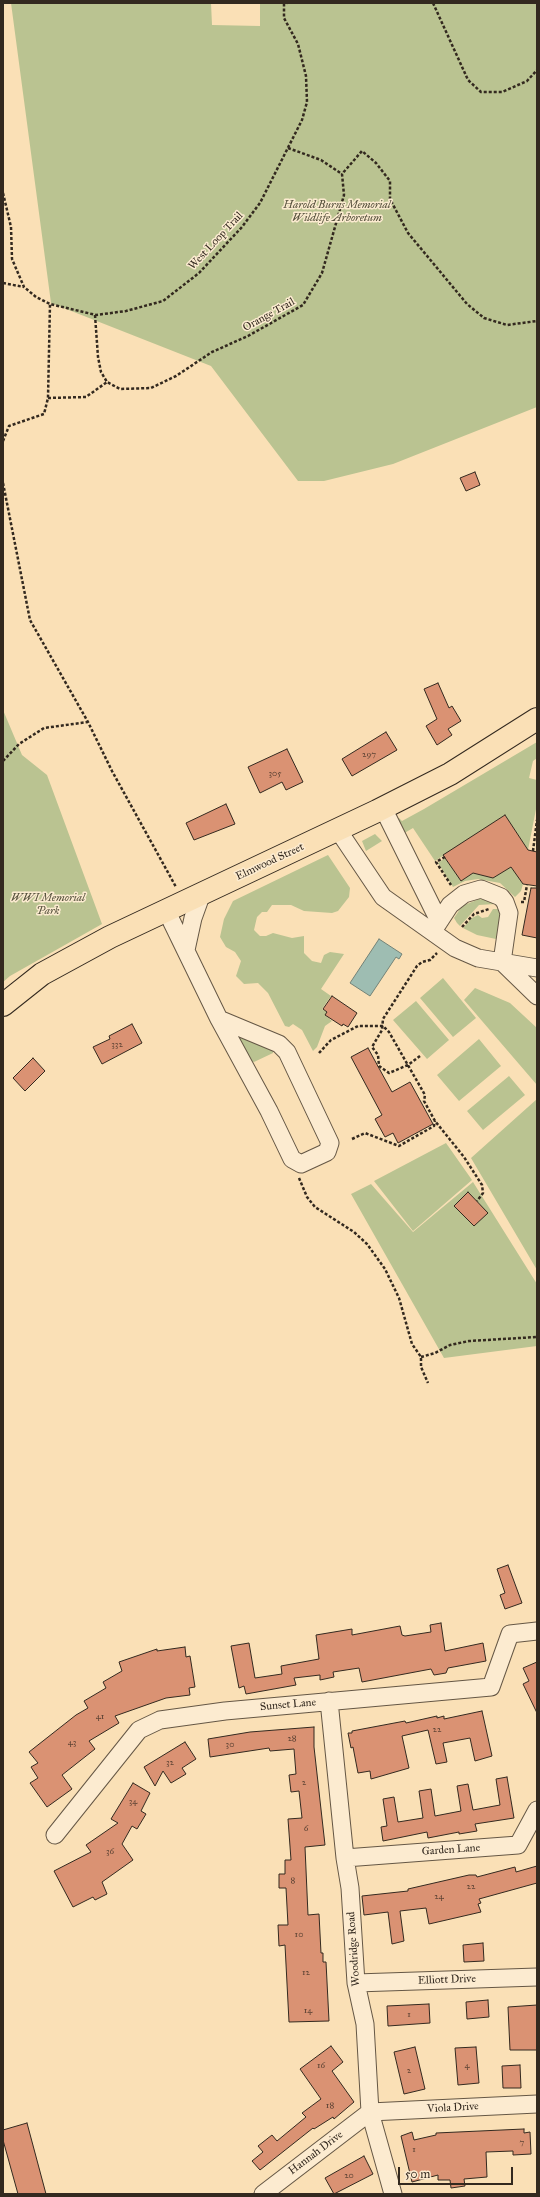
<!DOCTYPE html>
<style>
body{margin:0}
#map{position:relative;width:540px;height:2197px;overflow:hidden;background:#fae0b6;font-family:"IM FELL Great Primer",serif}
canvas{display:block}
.frame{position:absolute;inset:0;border:4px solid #33291f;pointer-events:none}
.scale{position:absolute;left:398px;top:2167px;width:115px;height:18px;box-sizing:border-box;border:2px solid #33291f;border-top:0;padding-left:5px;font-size:12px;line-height:14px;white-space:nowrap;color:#33291f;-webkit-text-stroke:3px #fcebd0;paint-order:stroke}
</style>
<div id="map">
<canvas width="540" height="2197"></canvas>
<div class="frame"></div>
<div class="scale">50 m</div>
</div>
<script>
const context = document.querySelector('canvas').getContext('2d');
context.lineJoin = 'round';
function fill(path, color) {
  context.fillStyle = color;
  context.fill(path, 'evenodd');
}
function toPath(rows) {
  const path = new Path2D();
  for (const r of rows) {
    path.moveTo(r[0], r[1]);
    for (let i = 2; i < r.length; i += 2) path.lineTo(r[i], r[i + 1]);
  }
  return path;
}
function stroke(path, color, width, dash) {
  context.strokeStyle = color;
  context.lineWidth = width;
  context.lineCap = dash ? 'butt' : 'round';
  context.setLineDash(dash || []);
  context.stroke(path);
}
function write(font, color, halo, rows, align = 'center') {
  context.font = font + ' "IM FELL Great Primer",serif';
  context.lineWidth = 3;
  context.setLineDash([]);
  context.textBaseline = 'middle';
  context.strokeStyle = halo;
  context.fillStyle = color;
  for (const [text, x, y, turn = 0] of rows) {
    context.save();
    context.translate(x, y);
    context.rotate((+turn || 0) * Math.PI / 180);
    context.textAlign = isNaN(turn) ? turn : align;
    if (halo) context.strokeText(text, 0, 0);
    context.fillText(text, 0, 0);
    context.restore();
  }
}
fill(toPath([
 [11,3,211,3,212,25,260,26,260,3,537,3,537,407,393,464,324,481,298,481,211,366,51,303],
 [3,710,22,755,47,775,102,924,10,976,3,982],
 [537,742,537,758,533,761,529,778,537,780,537,804,528,850,505,815,435,861,413,828,401,835,397,820,399,818,402,821,424,809],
 [375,834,382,841,366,851,362,841],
 [328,855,350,888,349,897,338,911,332,913,304,911,291,905,272,905,267,912,262,912,257,917,254,930,260,936,266,936,273,933,292,938,304,936,304,953,312,961,321,963,324,955,330,952,344,954,321,989,331,996,322,1009,327,1012,325,1015,332,1021,325,1026,317,1047,313,1051,302,1030,293,1024,289,1027,285,1026,268,993,258,983,244,984,236,976,241,961,235,952,226,947,220,937,224,919,233,901],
 [445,858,461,881,473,873,493,878,511,867,523,884,521,891,515,897,500,883,478,879,465,881,453,887,438,863],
 [479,899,488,900,495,904,479,905,460,926,457,923,454,918,462,906],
 [493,909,498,909,500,915,496,939,477,935,463,928,472,918,478,915,482,918,488,917],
 [443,978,476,1018,453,1037,420,998],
 [475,988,510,1003,537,1028,537,1085,464,1000],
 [416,1001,449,1040,427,1059,393,1020],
 [234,1028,273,1050,273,1053,254,1062,251,1061],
 [479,1039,501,1066,459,1101,437,1075],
 [509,1076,525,1095,483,1130,467,1111],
 [537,1099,537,1270,471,1158],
 [446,1143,472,1180,413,1231,374,1181],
 [473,1182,537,1284,537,1346,444,1358,351,1194,371,1184,413,1232]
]), '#bac391');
const water = toPath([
 [379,939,402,954,399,959,396,957,370,996,350,983,379,939]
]);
fill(water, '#9ebdb2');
stroke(water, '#738277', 1);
const building = toPath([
 [475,472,480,485,466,491,460,478,475,472],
 [438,683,449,708,452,706,461,721,448,729,452,735,437,745,426,726,437,719,424,689,438,683],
 [386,732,397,750,352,776,342,759,386,732],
 [287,749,303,782,286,790,282,782,260,793,248,767,287,749],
 [226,804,235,824,194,840,186,823,226,804],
 [505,815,528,850,537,852,537,886,523,884,511,867,493,878,473,873,461,881,443,855,505,815],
 [531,888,537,888,537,938,522,935,531,888],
 [332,996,357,1013,348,1027,343,1024,342,1026,325,1015,327,1012,323,1009,332,996],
 [132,1024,142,1043,102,1064,93,1047,110,1039,109,1036,132,1024],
 [368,1048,392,1092,410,1082,433,1124,398,1143,393,1133,385,1137,375,1119,382,1115,351,1057,368,1048],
 [33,1058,45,1071,25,1091,13,1078,33,1058],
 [468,1192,488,1213,474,1226,454,1206,468,1192],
 [508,1565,522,1603,505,1609,500,1595,505,1593,497,1569,508,1565],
 [441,1623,445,1651,483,1643,486,1661,448,1668,446,1673,434,1675,431,1669,362,1682,359,1668,333,1672,334,1677,320,1680,320,1675,294,1678,296,1685,246,1694,244,1686,239,1688,231,1646,249,1643,255,1678,282,1674,281,1666,319,1659,316,1635,352,1629,352,1635,400,1626,402,1635,405,1636,431,1632,430,1625,441,1623],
 [185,1647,186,1657,190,1656,195,1687,189,1688,190,1695,166,1698,115,1716,119,1723,89,1741,95,1749,62,1775,72,1789,47,1807,30,1783,38,1778,31,1767,38,1763,29,1752,76,1715,88,1708,84,1701,106,1688,103,1682,122,1671,119,1662,157,1649,157,1651,185,1647],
 [537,1662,537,1713,523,1684,529,1681,523,1668,537,1662],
 [482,1711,492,1756,475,1761,470,1738,443,1743,447,1762,436,1764,428,1730,402,1736,409,1768,371,1779,370,1771,358,1773,353,1747,351,1748,348,1733,352,1733,352,1731,405,1721,406,1723,437,1716,437,1718,444,1716,444,1719,482,1711],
 [314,1727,314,1747,325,1845,305,1847,308,1915,319,1914,321,1953,323,1953,323,1962,326,1962,329,2021,289,2022,285,1945,279,1946,278,1925,288,1925,286,1888,279,1888,279,1874,285,1874,285,1860,291,1860,288,1819,302,1818,299,1791,291,1792,289,1775,296,1774,294,1749,270,1751,269,1748,210,1757,208,1739,250,1732,314,1727],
 [185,1742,196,1759,182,1768,186,1774,171,1783,163,1771,155,1786,144,1767,185,1742],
 [507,1777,514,1818,475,1824,477,1831,459,1834,459,1832,428,1838,427,1832,383,1841,381,1827,387,1826,383,1799,394,1797,398,1822,423,1818,419,1791,431,1789,435,1816,461,1811,457,1786,468,1784,473,1810,500,1805,496,1779,507,1777],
 [133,1783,150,1793,141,1811,146,1814,137,1829,132,1826,122,1844,133,1860,102,1882,107,1894,95,1900,93,1897,73,1907,54,1871,91,1852,86,1845,118,1823,111,1819,133,1783],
 [537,1866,537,1883,479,1899,481,1903,478,1904,481,1912,429,1924,426,1908,400,1911,404,1941,392,1944,388,1912,364,1915,362,1896,408,1891,408,1889,469,1875,476,1875,477,1877,515,1867,516,1872,537,1866],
 [483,1943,484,1961,464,1962,463,1945,483,1943],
 [488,2000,489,2017,467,2019,466,2002,488,2000],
 [429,2004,430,2023,388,2026,387,2006,429,2004],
 [537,2005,537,2050,510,2050,508,2007,537,2005],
 [331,2046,343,2062,332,2071,354,2102,334,2119,333,2117,314,2129,313,2128,260,2170,252,2161,263,2152,258,2146,272,2135,277,2141,306,2117,302,2113,321,2099,300,2069,331,2046],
 [415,2047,425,2089,404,2094,394,2052,415,2047],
 [476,2047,479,2083,458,2085,455,2048,476,2047],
 [520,2065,521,2088,503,2088,502,2066,520,2065],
 [27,2123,46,2194,18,2194,3,2140,3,2130,27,2123],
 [524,2129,524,2133,530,2132,531,2154,513,2155,513,2151,486,2152,487,2177,464,2179,465,2186,451,2188,450,2180,438,2180,438,2175,412,2182,401,2136,412,2132,414,2140,436,2135,436,2133,524,2129],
 [364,2156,373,2174,334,2194,325,2178,364,2156]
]);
fill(building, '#da9273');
stroke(building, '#33291f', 1);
const minor = toPath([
 [383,808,439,921],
 [338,830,383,897,455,948,478,958,537,968],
 [166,910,219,1019,269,1111,292,1159,301,1164,327,1152,330,1143,287,1052,279,1044,219,1019],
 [433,931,450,905,464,894,481,889,501,897,505,902,509,913,502,962,537,996],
 [186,950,193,918,202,893],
 [329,1701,345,1858,350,1888,356,1983,365,2024,370,2112,393,2194],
 [55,1835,139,1730,160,1720,225,1711,491,1687,510,1634,537,1631],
 [345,1858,518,1845,537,1810],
 [356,1983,537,1977],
 [263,2194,370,2112,537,2104]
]);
const major = toPath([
 [3,1005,42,974,110,937,377,811,450,774,537,719]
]);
stroke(minor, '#655745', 19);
stroke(major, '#33291f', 24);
stroke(toPath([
 [433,3,468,80,481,92,502,92,527,81,537,70],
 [288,148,321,160,342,174],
 [3,193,11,227,12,259,24,287,36,297,50,304,96,315,126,311,163,301,199,273,242,227,260,203,302,120,307,102,306,76,298,44,284,18,284,4,287,3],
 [3,283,24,287],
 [95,315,98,357,101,372,107,382,120,389,151,388,176,376,212,352,248,336,303,305,322,273,344,195,342,174,362,151,376,163,390,181,390,199,408,233,467,304,484,318,507,325,537,321],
 [48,398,86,397,107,382],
 [3,441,9,426,44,414,48,398,50,304],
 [3,483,30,620,88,722,112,771,176,887],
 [3,761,19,744,44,728,88,722],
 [533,851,537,820],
 [445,857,436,862,451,885],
 [521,902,524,902,527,885],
 [462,927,474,914,489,909],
 [319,1053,331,1040,358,1026,383,1026,389,1032,425,1095,424,1101,435,1121,464,1157,482,1185,483,1193,477,1201],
 [420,1056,408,1065,389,1073,379,1066,378,1055,372,1047,382,1030,383,1019,417,966,422,962,430,960,437,953],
 [352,1139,365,1133,399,1146,434,1126,435,1121],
 [299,1178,307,1197,315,1207,354,1232,367,1244,385,1269,399,1298,412,1344,421,1357,421,1367,428,1383],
 [421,1357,435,1353,450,1345,469,1341,537,1337]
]), '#33291f', 2.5, [3, 2]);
stroke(minor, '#fcebd0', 17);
stroke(major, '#fae0b6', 22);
write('9px', '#5d4334', null, [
 ["297",369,755],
 ["305",275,774],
 ["332",117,1045],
 ["41",100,1717],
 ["22",437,1730],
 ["28",292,1739],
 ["43",72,1743],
 ["30",230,1745],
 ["32",170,1763],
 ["2",304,1783],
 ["34",133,1802],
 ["6",306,1829],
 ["36",110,1852],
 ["8",293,1881],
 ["22",471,1887],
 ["24",439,1897],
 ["10",299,1935],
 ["12",306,1973],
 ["14",308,2011],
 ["1",409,2015],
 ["16",321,2066],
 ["4",467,2066],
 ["2",409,2071],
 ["18",330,2106],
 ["7",522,2143],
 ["1",414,2150],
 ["20",349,2176]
]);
write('italic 11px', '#55503c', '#fcebd0', [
 ["Harold Burns Memorial",337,205],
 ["Wildlife Arboretum",337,218],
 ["WWI Memorial",48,898],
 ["Park",48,911]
]);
write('11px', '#33291f', '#fcebd0', [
 ["West Loop Trail",216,241,-47],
 ["Orange Trail",269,315,-29],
 ["Elmwood Street",270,862,-25],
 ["Sunset Lane",288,1705,-5],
 ["Garden Lane",451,1850,-4],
 ["Woodridge Road",354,1949,-94],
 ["Elliott Drive",447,1980,-2],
 ["Viola Drive",453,2108,-3],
 ["Hannah Drive",316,2153,-37]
]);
</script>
